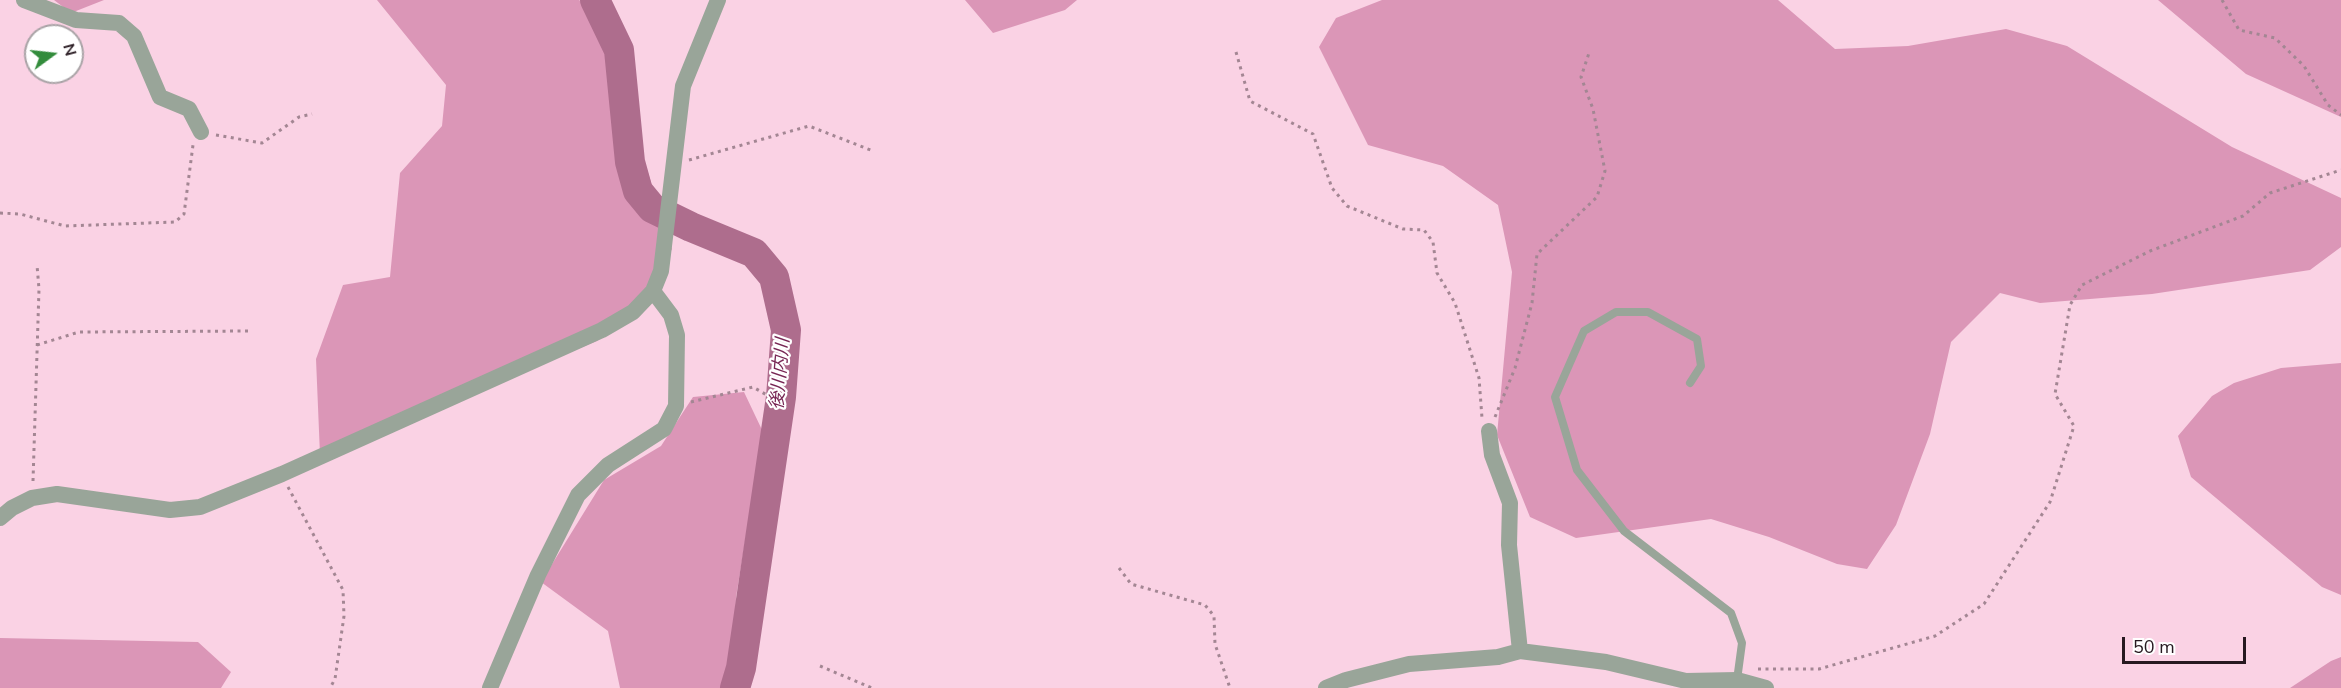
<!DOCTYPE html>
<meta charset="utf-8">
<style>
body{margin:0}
#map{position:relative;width:2341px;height:688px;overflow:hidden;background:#fad2e4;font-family:"Nunito Sans",sans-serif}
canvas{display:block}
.north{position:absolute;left:24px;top:24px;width:60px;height:60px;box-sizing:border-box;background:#fff;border:2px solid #a9a3a6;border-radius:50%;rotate:75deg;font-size:16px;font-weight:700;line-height:24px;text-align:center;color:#271920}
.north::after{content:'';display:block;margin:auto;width:21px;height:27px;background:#338c3c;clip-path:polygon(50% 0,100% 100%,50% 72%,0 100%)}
.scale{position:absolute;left:2122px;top:637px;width:124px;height:27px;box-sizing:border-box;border:3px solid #271920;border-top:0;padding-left:8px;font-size:18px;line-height:21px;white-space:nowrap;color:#271920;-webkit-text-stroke:4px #fff;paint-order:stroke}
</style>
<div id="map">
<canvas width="2341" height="688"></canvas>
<div class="north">N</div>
<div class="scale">50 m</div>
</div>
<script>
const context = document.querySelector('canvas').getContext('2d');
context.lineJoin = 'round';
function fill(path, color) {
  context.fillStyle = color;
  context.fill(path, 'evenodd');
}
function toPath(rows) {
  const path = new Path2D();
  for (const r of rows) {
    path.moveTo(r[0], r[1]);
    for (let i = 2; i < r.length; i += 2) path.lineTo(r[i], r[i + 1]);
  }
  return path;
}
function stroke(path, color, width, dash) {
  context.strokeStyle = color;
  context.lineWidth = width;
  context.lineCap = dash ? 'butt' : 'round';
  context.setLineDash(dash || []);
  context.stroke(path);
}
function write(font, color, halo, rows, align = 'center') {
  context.font = font + ' "Nunito Sans","Noto Sans JP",sans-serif';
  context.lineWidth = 4.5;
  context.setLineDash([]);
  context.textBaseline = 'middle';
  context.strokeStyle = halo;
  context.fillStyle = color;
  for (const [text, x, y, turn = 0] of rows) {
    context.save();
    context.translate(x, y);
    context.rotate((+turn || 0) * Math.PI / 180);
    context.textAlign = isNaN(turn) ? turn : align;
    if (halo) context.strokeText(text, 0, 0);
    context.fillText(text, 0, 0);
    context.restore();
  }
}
fill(toPath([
 [54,0,104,0,71,13],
 [377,0,579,0,598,14,672,249,639,310,597,341,320,455,316,359,343,285,390,277,400,173,442,126,446,85],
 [965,0,1077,0,1065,10,993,33],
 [1382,0,1778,0,1835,49,1908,46,2006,29,2067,46,2232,147,2341,198,2341,247,2310,270,2152,294,2040,303,2000,293,1951,342,1930,434,1896,525,1867,569,1837,564,1769,537,1711,519,1576,538,1530,517,1497,435,1512,272,1498,205,1443,166,1368,145,1319,47,1336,18],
 [2158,0,2341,0,2341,117,2246,74],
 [2341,363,2341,595,2322,587,2191,477,2178,436,2212,396,2234,383,2281,368],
 [744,392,763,432,736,597,734,688,620,688,608,631,541,582,604,480,661,446,693,397],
 [0,638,198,642,231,672,221,688,0,688],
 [2341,657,2341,688,2290,688,2331,661]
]), '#db96b7');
stroke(toPath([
 [595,0,619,50,630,162,638,191,652,208,691,227,754,253,774,277,786,330,781,397,741,668,735,688]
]), '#ae6d8d', 30);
stroke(toPath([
 [2222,0,2239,30,2275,38,2304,66,2328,105,2341,115],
 [1236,52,1250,101,1313,134,1332,188,1347,206,1403,229,1424,230,1433,242,1437,273,1455,303,1479,378,1482,418],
 [216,135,262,143,299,117,312,114],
 [689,160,809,126,873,151],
 [0,213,20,214,65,226,175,222,184,214,193,145],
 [37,345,79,332,249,331],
 [691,402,753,387,777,401],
 [1495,417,1515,368,1532,303,1537,254,1597,197,1605,171,1593,109,1581,77,1589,53],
 [33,481,39,289,37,265],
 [288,487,343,590,344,616,335,679,330,688],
 [1119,568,1131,584,1205,605,1214,616,1215,644,1230,688],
 [820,666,872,688],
 [1758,669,1819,669,1935,636,1984,604,2050,502,2074,426,2055,394,2070,305,2082,285,2150,251,2243,216,2270,193,2341,170]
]), '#a38693', 3, [3, 4.5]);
stroke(toPath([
 [1690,383,1701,366,1697,339,1648,312,1616,312,1584,331,1555,397,1577,470,1624,531,1731,613,1742,643,1737,680]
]), '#99a599', 8);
stroke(toPath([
 [24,0,76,20,119,23,134,36,160,97,189,109,201,132],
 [1489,431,1492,455,1510,503,1509,545,1520,651],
 [0,518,12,508,32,498,57,494,170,510,200,507,282,474,602,330,633,312,653,291,661,271,683,86,718,0],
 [490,688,538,575,578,495,608,465,664,429,676,406,677,335,671,315,653,291],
 [1326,688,1346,680,1409,664,1498,657,1520,651,1606,662,1686,681,1737,680,1766,688]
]), '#99a599', 16);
write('italic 18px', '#772654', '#fff', [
 ["後川内川",781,374,-85]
]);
</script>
